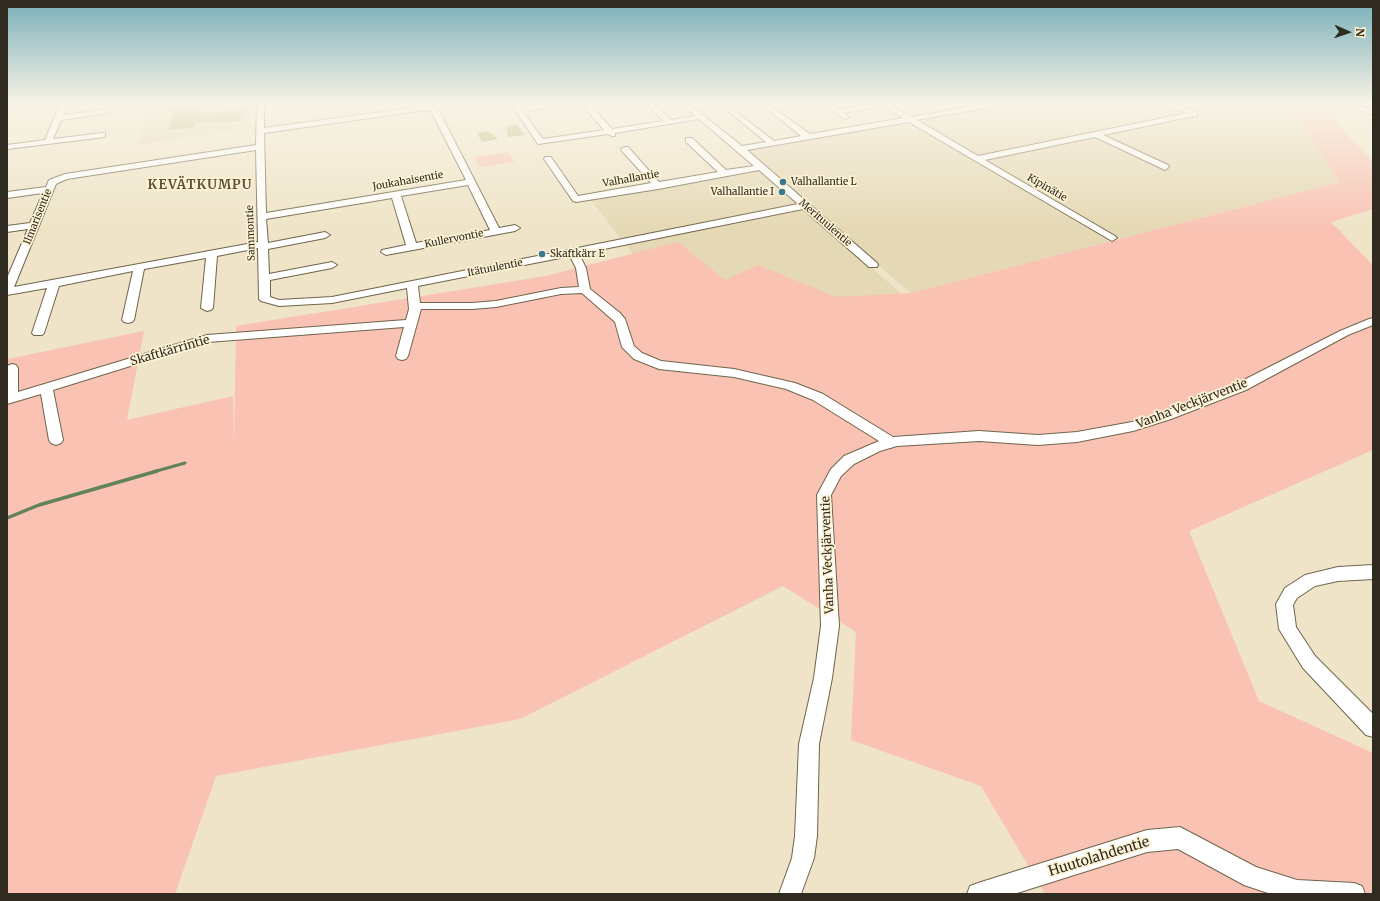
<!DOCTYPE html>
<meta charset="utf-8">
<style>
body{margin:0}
#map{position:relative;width:1380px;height:901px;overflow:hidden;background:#efe4c7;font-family:Merriweather,serif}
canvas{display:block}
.frame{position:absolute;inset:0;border:8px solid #2f2b20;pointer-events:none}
.north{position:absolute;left:1328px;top:12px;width:40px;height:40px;-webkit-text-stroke:3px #fdf2d4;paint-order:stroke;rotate:92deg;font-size:11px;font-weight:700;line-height:16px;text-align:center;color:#2f2b20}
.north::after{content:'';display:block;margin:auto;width:14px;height:18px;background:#2f2b20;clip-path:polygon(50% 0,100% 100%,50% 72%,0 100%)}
</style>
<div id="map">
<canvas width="1380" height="901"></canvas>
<div class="frame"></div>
<div class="north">N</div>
</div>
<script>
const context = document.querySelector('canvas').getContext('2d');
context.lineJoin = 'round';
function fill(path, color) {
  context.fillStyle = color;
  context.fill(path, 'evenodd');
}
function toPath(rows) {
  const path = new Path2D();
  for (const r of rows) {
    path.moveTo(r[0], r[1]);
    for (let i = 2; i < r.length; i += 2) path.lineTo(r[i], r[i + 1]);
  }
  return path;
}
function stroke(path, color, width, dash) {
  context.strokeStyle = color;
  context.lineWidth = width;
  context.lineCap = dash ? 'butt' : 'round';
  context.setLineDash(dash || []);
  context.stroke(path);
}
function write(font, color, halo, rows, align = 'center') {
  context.font = font + ' Merriweather,serif';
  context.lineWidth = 3.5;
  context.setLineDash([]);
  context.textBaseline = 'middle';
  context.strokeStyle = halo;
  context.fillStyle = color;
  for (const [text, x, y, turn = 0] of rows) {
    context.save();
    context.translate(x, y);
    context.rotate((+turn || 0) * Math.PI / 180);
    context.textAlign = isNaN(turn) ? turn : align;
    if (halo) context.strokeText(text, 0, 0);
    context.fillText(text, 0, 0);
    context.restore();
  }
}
fill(toPath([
 [168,104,249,104,251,128,138,145,149,106],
 [998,104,1288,104,1340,182,911,293,741,149],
 [759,170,903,295,703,344,590,199]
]), '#e5d8b4');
fill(toPath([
 [1288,104,1318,104,1373,162,1373,209,1331,222,1373,265,1373,450,1189,531,1259,701,1373,753,1373,894,1045,894,981,786,851,740,856,632,783,586,520,719,216,776,175,894,7,894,7,359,144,331,127,420,233,396,234,447,236,326,546,276,678,242,725,280,758,265,836,297,911,293,1340,182],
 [508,152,514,162,479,167,474,157]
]), '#f9c2b3');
stroke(toPath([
 [153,472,185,463]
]), '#61825a', 3);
stroke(toPath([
 [7,518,39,505,157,471]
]), '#61825a', 3.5);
fill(toPath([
 [201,104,199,113,249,110,241,121,196,123,194,127,169,130,173,108],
 [517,124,524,135,508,137,506,126],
 [488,131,498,139,482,142,477,133]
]), '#a8b46e');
const minor = toPath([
 [60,104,68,104,63,115,108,109,112,111,108,113,61,120,53,139,102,133,105,133,105,137,7,149,7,145,45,140,60,104],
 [257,104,264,104,264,128,426,106,437,107,499,228,515,225,520,228,515,231,386,255,381,252,382,250,406,245,392,198,266,219,268,243,325,232,330,235,325,238,268,249,269,274,332,262,337,265,332,268,270,280,270,297,279,300,332,297,798,204,759,170,658,189,576,202,573,201,544,159,545,157,551,157,578,196,651,183,622,151,621,149,625,147,628,147,659,182,718,172,686,142,686,138,692,138,726,170,754,166,699,119,615,133,615,136,612,136,608,134,538,144,511,104,517,104,520,107,547,104,563,104,560,106,523,112,543,139,604,130,582,104,589,104,612,129,663,121,647,104,654,104,671,120,695,116,681,104,689,104,742,146,766,142,719,104,726,104,774,141,801,136,761,104,768,104,810,134,903,118,883,106,844,113,849,117,845,119,823,104,830,104,839,110,874,104,889,104,911,117,986,104,999,104,996,106,917,120,978,156,1187,113,1168,106,1168,104,1176,104,1197,112,1197,116,1194,116,1103,135,1168,165,1169,167,1165,170,1095,137,985,160,1115,236,1117,238,1112,241,909,122,747,150,877,263,878,265,877,267,869,267,803,209,579,254,586,268,590,289,620,313,625,319,634,346,642,353,661,361,734,369,795,383,823,394,893,437,979,431,1038,435,1077,432,1132,422,1161,413,1236,384,1340,331,1369,319,1373,318,1373,325,1348,335,1246,390,1171,419,1133,431,1077,442,1038,445,979,441,897,446,880,451,854,464,841,476,831,495,839,626,832,678,819,744,817,836,814,858,801,894,779,894,792,858,795,836,799,744,814,678,821,626,817,495,831,469,844,456,879,441,813,400,786,389,734,377,659,369,634,359,622,347,615,322,582,293,561,294,496,307,472,309,421,309,408,356,406,359,402,360,398,359,396,356,404,327,208,342,53,390,63,440,61,443,56,445,51,443,49,440,41,394,7,404,7,366,12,364,16,365,18,368,18,392,207,335,406,320,409,309,407,288,332,303,279,306,261,301,259,299,258,248,217,256,213,308,211,310,207,311,201,308,206,258,144,269,134,320,132,322,128,323,124,322,122,320,133,271,59,286,44,333,42,335,34,335,32,333,47,288,7,295,7,278,28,229,7,232,7,226,30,223,43,193,7,198,7,192,46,187,49,180,65,174,256,145,257,104],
 [426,110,431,111,466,180,266,213,264,133,426,110],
 [256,150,258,242,14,287,56,184,67,179,256,150],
 [468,185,490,230,416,243,401,196,468,185],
 [570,256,576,268,579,287,561,288,496,301,472,303,420,303,418,286,570,256],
 [1345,104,1355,104,1373,110,1373,115,1345,104],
 [1373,565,1373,579,1338,581,1315,586,1297,598,1293,605,1296,627,1315,656,1373,714,1373,737,1366,735,1303,668,1279,629,1276,604,1285,588,1305,575,1338,567,1373,565],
 [1180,827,1256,867,1297,880,1354,883,1362,886,1365,894,1271,894,1244,885,1178,849,1147,852,1014,894,967,894,970,886,978,883,1147,830,1180,827]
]);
stroke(minor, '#6f654b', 2);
fill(minor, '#fff');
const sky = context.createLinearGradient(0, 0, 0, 230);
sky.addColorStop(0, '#7aafb9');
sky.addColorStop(0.45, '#f8f3e6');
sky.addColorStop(1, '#f8f3e600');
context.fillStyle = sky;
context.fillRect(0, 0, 1380, 230);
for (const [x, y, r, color] of [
 [783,182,4,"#3a788e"],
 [782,192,4,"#3a788e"],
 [542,254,4,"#3a788e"]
]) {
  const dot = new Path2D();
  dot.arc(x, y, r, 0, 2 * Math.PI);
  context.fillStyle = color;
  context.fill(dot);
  stroke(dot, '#fdf2d4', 1.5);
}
write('10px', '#2f2b20', '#fdf2d4', [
 ["Valhallantie",631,179,-10],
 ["Joukahaisentie",408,181,-10],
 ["Kipinätie",1047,188,30],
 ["Ilmarisentie",38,217,-68],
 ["Merituulentie",825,223,41],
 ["Sammontie",251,233,-92],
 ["Kullervontie",454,239,-11],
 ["Itätuulentie",495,268,-11]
]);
write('10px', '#2f2b20', '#fdf2d4', [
 ["Valhallantie L",791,182],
 ["Valhallantie I",774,192,"right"],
 ["Skaftkärr E",550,254]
], 'left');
write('12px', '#2f2b20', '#fdf2d4', [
 ["Skaftkärrintie",170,351,-16],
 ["Vanha Veckjärventie",1192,404,-21],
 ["Vanha Veckjärventie",828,555,-92]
]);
context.letterSpacing = '1px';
write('bold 13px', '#5d533a', '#fdf2d4', [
 ["KEVÄTKUMPU",200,185]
]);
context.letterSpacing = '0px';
write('14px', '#2f2b20', '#fdf2d4', [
 ["Huutolahdentie",1099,857,-17]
]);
</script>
